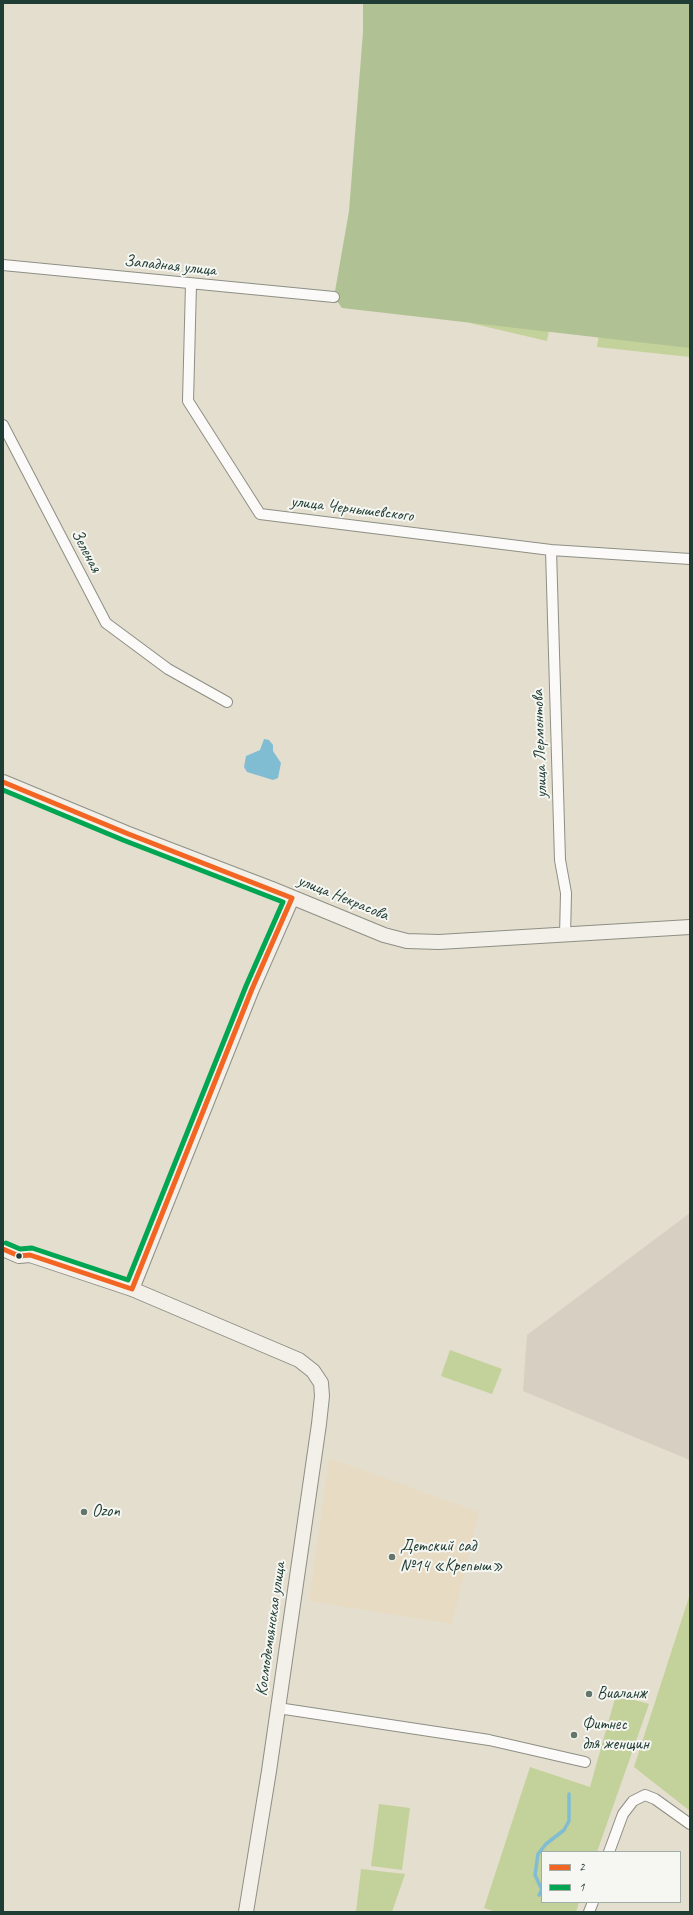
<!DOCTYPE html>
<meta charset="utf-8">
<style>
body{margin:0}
#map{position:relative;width:693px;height:1915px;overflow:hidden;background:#e4dece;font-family:Caveat,sans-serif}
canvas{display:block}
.frame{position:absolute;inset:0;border:4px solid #1f3d34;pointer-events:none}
.legend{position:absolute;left:541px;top:1851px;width:140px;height:52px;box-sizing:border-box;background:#f6f6f2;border:1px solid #a0aca6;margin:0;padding:5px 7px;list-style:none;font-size:12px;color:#1f3d34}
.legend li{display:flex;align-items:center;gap:8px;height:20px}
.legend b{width:20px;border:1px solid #a0aca6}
</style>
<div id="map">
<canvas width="693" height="1915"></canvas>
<div class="frame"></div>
<ul class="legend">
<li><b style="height:5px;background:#f26522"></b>2</li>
<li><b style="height:5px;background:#00a651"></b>1</li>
</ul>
</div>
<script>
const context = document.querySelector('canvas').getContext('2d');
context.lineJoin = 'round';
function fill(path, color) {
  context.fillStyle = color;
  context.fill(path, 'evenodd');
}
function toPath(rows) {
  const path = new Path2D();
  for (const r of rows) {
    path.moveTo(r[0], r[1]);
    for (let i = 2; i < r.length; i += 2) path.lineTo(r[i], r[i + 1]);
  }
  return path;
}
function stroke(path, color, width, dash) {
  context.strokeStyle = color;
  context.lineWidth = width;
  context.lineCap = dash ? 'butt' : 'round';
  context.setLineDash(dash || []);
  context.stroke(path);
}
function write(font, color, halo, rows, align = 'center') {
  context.font = font + ' Caveat,sans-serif';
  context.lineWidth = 4;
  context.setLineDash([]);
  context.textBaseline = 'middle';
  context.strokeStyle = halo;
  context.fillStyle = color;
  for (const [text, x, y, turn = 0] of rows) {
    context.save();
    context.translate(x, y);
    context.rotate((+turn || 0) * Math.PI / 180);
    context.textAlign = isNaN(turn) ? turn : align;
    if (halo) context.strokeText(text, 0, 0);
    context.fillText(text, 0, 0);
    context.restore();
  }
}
fill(toPath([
 [329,1458,479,1512,452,1624,309,1601]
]), '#e8dbc3');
fill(toPath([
 [690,1213,690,1460,523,1391,527,1335]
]), '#d6cfc2');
fill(toPath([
 [511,306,551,319,547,341,470,323],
 [600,328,690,330,690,357,597,347],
 [450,1350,502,1369,492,1394,441,1376],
 [690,1594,690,1811,634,1767],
 [616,1695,649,1704,597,1852,542,1852,542,1902,579,1902,576,1912,496,1912,484,1908,530,1767,590,1787],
 [379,1804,410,1808,402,1870,371,1866],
 [361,1869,405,1874,392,1912,356,1912]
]), '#c3d19a');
fill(toPath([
 [359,3,690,3,690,348,342,308,334,297,349,211,363,32,363,4]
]), '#b0c293');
fill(toPath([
 [264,739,269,740,273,745,273,751,281,763,278,778,273,780,247,772,244,767,246,756,260,750]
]), '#81bdd2');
stroke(toPath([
 [542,1890,535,1875,538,1854,546,1844,564,1830,569,1821,569,1794],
 [539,1895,542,1890]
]), '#81bdd2', 3.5);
const street = toPath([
 [3,265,334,297],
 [191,284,188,401,260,514,551,550,690,559],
 [3,425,106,623,168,669,227,702],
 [551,550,560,860,566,893,565,936],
 [278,1708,489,1740,585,1762],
 [609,1852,623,1814,633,1801,645,1795,655,1799,690,1824],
 [589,1912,593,1902]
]);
const secondary = toPath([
 [3,782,126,833,272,889,384,935,407,941,439,942,690,927],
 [3,1249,19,1256,30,1255,132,1289,299,1360,313,1371,321,1383,322,1396,319,1424,269,1771,246,1912],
 [132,1289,252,989,292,898]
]);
stroke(street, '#8d8f85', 12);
stroke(secondary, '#8d8f85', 16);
stroke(street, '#fbfaf8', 10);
stroke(secondary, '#f3f0e9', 14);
stroke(toPath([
 [3,782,126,833,292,898],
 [3,1249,19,1256,30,1255,132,1289],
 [132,1289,252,989,292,898]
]), '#f26522', 5);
stroke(toPath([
 [3,790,123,840,283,902,246,986,128,1280,32,1248,20,1249,6,1243]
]), '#00a651', 5);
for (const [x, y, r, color] of [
 [19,1256,3.5,"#1f3d34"],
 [84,1512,4,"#64756a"],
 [392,1557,4,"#64756a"],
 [589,1694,4,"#64756a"],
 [574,1735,4,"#64756a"]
]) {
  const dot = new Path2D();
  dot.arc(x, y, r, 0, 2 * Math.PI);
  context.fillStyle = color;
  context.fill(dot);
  stroke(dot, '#f6f6f2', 1.5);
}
write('17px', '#1f3d34', '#f6f6f2', [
 ["Западная улица",170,266,6],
 ["улица Чернышевского",352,509,7],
 ["Зеленая",86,551,62],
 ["улица Лермонтова",540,744,-92],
 ["улица Некрасова",343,898,22],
 ["Космодемьянская улица",271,1629,-82]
]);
write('17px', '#1f3d34', '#f6f6f2', [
 ["Ozon",92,1512],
 ["Детский сад",400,1547],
 ["№14 «Крепыш»",400,1567],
 ["Виаланж",597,1694],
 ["Фитнес",582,1725],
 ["для женщин",582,1745]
], 'left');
</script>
